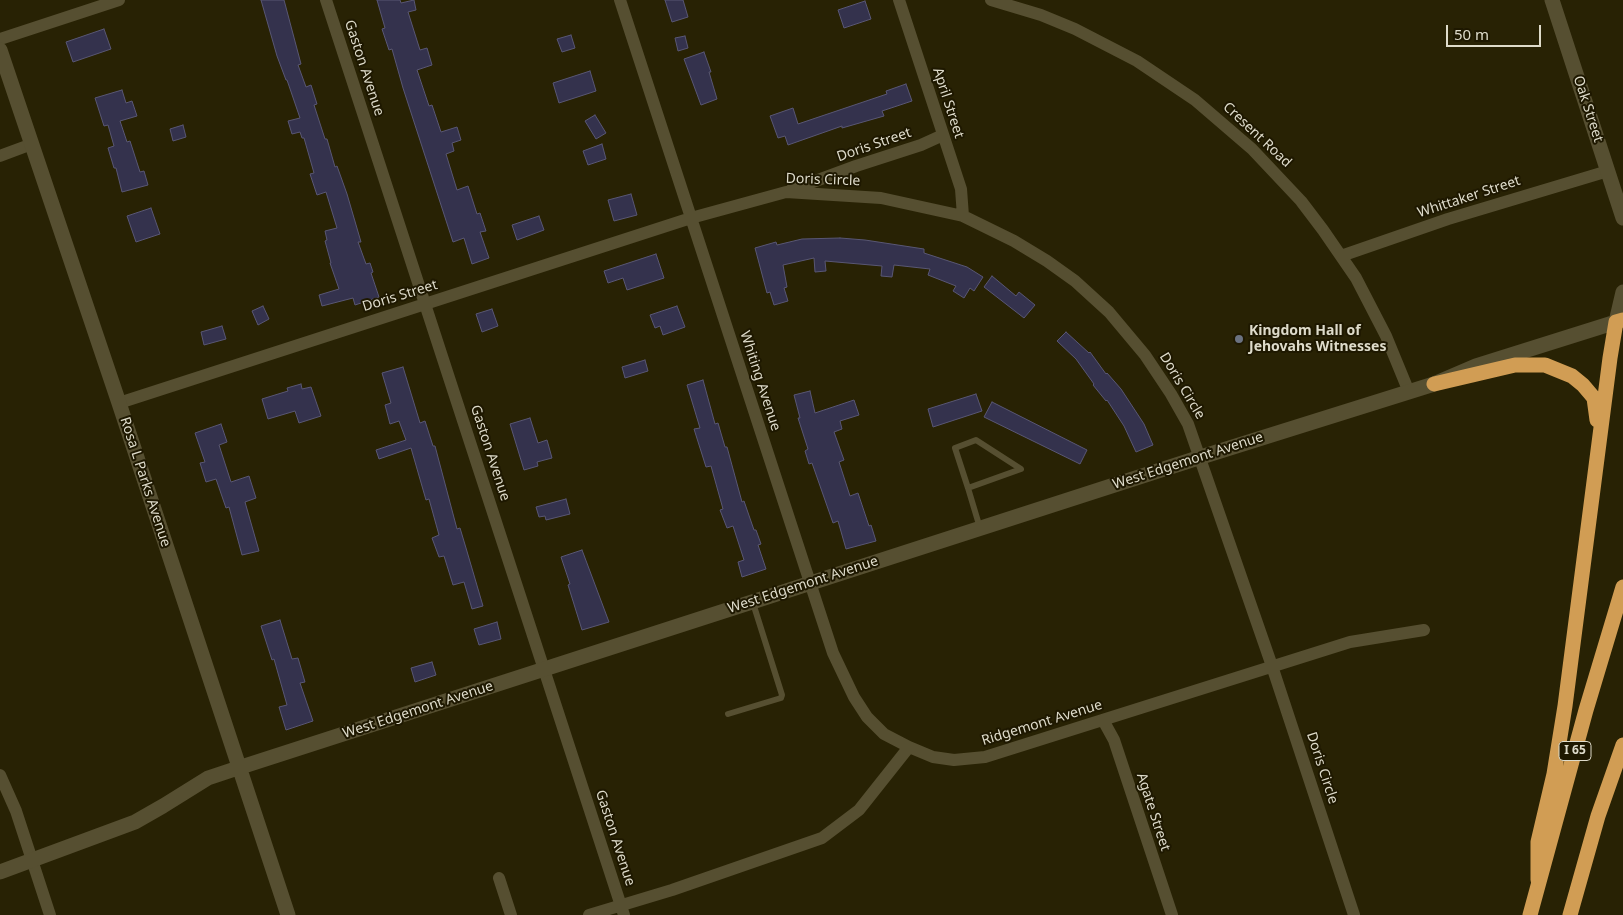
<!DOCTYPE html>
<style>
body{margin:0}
#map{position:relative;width:1623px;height:915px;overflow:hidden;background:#282204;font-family:"Noto Sans",sans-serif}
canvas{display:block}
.scale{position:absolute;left:1446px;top:25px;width:95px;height:22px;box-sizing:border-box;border:2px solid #dedbca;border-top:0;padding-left:6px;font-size:15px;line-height:18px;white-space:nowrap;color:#dedbca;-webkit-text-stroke:4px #1e1800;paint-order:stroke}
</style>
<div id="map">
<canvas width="1623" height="915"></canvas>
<div class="scale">50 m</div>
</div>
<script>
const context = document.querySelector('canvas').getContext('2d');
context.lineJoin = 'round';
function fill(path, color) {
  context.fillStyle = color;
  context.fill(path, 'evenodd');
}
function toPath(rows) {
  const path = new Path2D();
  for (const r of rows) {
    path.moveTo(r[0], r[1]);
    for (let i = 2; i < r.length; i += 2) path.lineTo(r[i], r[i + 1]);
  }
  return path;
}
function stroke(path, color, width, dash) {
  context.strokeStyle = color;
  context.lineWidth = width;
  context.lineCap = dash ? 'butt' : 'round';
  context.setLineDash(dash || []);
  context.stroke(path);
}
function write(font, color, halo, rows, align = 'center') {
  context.font = font + ' "Noto Sans",sans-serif';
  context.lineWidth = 4;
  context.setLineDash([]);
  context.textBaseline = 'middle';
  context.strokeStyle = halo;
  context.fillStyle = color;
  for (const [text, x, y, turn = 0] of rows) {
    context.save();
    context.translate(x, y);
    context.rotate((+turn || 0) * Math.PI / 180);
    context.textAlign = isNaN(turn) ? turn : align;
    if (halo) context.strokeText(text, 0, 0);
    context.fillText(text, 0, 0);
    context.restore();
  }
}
const building = toPath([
 [261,0,284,0,301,64,298,65,306,87,311,85,317,104,314,105,325,139,327,139,335,167,337,166,347,194,361,242,358,242,366,264,370,263,373,272,371,273,379,297,355,305,353,298,322,306,319,295,339,289,330,263,331,263,325,241,327,240,325,231,337,228,326,192,317,195,310,174,314,173,304,138,302,138,300,132,292,134,288,121,300,118,287,80,286,80,277,56,261,0],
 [377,0,400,0,401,3,414,0,416,10,408,12,420,50,427,48,432,65,417,70,429,106,432,105,441,132,457,127,461,140,452,143,454,151,446,154,457,190,468,186,477,214,480,213,486,231,480,232,489,258,472,264,464,238,453,242,403,88,392,49,389,50,382,29,385,28,377,0],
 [665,0,683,0,688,17,672,22,665,0],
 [865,1,871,19,844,28,838,10,865,1],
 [104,29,111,49,73,62,66,42,104,29],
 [571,35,575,48,562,52,557,39,571,35],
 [685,36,688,48,678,51,675,38,685,36],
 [704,52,711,72,709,72,717,99,701,105,684,59,704,52],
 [590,71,596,91,559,103,553,83,590,71],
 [906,84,912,101,882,111,884,116,842,128,842,126,788,145,785,136,778,138,770,116,793,108,798,124,887,94,886,91,906,84],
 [122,90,126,103,132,101,137,116,120,121,127,142,130,141,140,172,144,171,148,185,122,192,116,168,114,168,108,148,114,146,108,125,104,126,95,98,122,90],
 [595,115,606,133,596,139,585,121,595,115],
 [183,125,186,137,173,141,170,129,183,125],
 [602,144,606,159,588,165,583,151,602,144],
 [631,194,637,215,614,221,608,200,631,194],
 [151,208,160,234,136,242,127,216,151,208],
 [539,216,544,230,517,240,512,225,539,216],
 [840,238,865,240,924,249,924,253,967,267,983,277,974,291,970,288,964,298,953,291,956,286,928,275,930,269,894,265,892,277,881,276,882,266,825,261,826,271,815,272,814,258,783,265,787,287,784,288,788,301,774,305,770,292,767,293,755,248,776,242,777,245,802,239,840,238],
 [656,254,664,278,627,290,623,278,608,283,604,271,656,254],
 [992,276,1016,296,1019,292,1035,305,1024,318,984,287,992,276],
 [263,306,269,319,258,325,252,311,263,306],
 [677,306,685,327,663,335,660,326,655,328,650,315,677,306],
 [492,309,498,326,482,332,476,314,492,309],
 [222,326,226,339,204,345,201,332,222,326],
 [1066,332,1089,353,1090,352,1106,374,1107,373,1121,389,1144,424,1153,445,1136,452,1124,426,1107,400,1106,401,1093,385,1094,384,1076,359,1057,341,1066,332],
 [645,360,648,371,625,378,622,367,645,360],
 [403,367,420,423,425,421,433,446,435,446,457,529,460,528,466,548,483,606,472,609,464,582,453,585,444,556,439,557,432,538,439,535,429,499,426,500,411,448,379,459,376,450,406,440,399,421,390,424,385,405,391,403,382,373,403,367],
 [703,380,715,424,718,423,725,447,727,447,742,502,744,501,754,530,756,530,761,544,758,545,766,569,742,577,738,562,744,560,733,526,727,528,720,510,723,509,711,466,706,467,694,429,700,428,687,385,703,380],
 [301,384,302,389,311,387,321,416,299,423,295,411,268,419,262,399,288,391,287,388,301,384],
 [810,391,815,413,854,400,859,415,840,421,842,429,834,432,844,460,839,462,850,496,858,493,869,526,871,525,876,541,846,549,838,521,833,523,812,463,809,464,805,451,808,449,798,418,800,418,794,395,810,391],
 [976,394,982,411,933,427,928,409,976,394],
 [992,402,1087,450,1080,464,984,417,992,402],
 [530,418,538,443,547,440,552,458,537,462,538,466,524,470,510,424,530,418],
 [221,424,227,442,219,445,231,482,249,476,256,498,245,502,259,551,242,555,229,507,226,508,216,479,206,482,200,463,205,462,195,433,221,424],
 [566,499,570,514,546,520,545,516,539,517,536,507,566,499],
 [582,550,609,622,582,630,568,585,570,584,561,557,582,550],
 [280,620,292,659,298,658,305,682,300,683,313,721,286,730,279,707,287,705,274,659,272,660,261,626,280,620],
 [497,622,501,639,479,645,474,629,497,622],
 [432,662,436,675,415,682,411,668,432,662]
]);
fill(building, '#34324d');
stroke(building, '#595774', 1);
stroke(toPath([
 [968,488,1021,469,976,440,955,448,968,488,980,528],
 [728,714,781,698,782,695,753,603]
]), '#564f31', 6);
stroke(toPath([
 [326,0,624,915],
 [620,0,833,653,854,697,867,717,884,734,909,747],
 [899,0,961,189,963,216],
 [991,0,1041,15,1075,29,1137,61,1195,100,1252,149,1301,201,1323,230,1356,278,1386,336,1409,392],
 [0,39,119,0],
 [0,156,32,144],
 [791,190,856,166,921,145,943,135],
 [1341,256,1448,219,1608,171],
 [119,403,691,218,786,192,881,198,963,216,1014,241,1047,261,1075,281,1109,312,1145,355,1171,394,1188,424,1272,666,1354,915],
 [1103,720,1114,740,1172,915],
 [0,775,16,811,50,915],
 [499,878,511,915],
 [589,915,672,890,822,838,859,810,909,747,933,757,954,760,985,757,1350,642,1424,630]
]), '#564f31', 12);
stroke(toPath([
 [1552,0,1623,218],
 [0,50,119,403,288,915],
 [0,872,135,822,163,806,208,778,238,768,1201,457,1434,384,1476,366,1616,322,1623,292]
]), '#564f31', 15);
stroke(toPath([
 [1434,384,1515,365,1545,365,1572,376,1583,385,1594,398,1597,420],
 [1538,880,1538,842,1554,774,1565,706,1610,358,1616,322,1623,320],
 [1530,915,1586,710,1623,587],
 [1570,915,1598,816,1623,745]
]), '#d19d54', 15);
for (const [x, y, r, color] of [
 [1239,339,5,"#6b7280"]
]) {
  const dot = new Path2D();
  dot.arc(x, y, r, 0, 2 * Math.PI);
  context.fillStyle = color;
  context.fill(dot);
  stroke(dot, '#1e1800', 2);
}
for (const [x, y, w] of [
 [1575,751,32]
]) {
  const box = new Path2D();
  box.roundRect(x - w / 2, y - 9.5, w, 19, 4);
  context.fillStyle = '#1e1800';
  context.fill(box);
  stroke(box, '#dedbca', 1);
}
write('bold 12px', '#dedbca', null, [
 ["I 65",1575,751]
]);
write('14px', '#dedbca', '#1e1800', [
 ["Gaston Avenue",364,68,72],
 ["April Street",948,103,72],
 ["Oak Street",1588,109,72],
 ["Cresent Road",1257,135,43],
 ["Doris Street",874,145,-19],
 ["Doris Circle",823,180,2],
 ["Whittaker Street",1469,197,-18],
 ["Doris Street",400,296,-17],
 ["Whiting Avenue",760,381,72],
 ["Doris Circle",1182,386,59],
 ["Gaston Avenue",490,453,72],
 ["West Edgemont Avenue",1188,461,-18],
 ["Rosa L Parks Avenue",145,482,72],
 ["West Edgemont Avenue",803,585,-18],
 ["West Edgemont Avenue",418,710,-18],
 ["Ridgemont Avenue",1042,723,-17],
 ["Doris Circle",1322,768,72],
 ["Agate Street",1153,812,72],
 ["Gaston Avenue",615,838,72]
]);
write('bold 14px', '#dedbca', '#1e1800', [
 ["Kingdom Hall of",1249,331],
 ["Jehovahs Witnesses",1249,347]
], 'left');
</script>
